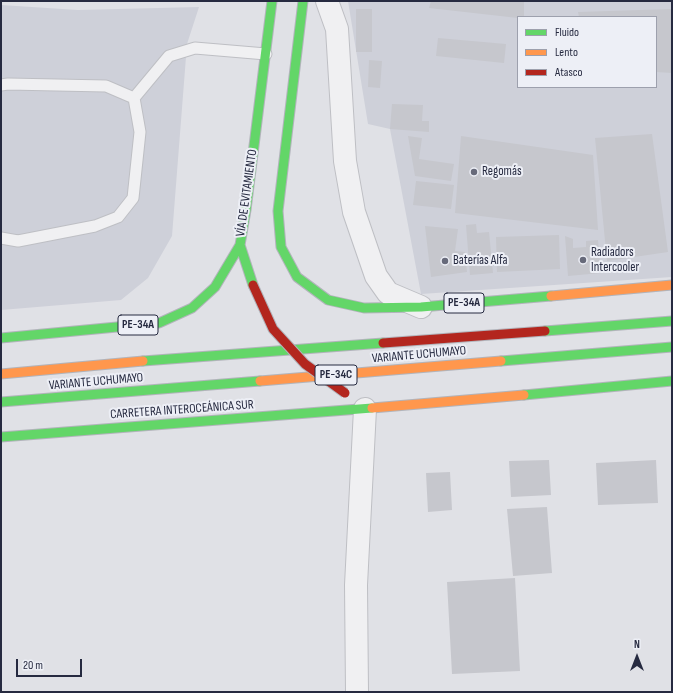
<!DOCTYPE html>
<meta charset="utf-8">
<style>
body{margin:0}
#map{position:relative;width:673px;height:693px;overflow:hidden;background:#e0e1e6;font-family:"Sofia Sans Condensed",sans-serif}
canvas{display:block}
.frame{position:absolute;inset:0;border:2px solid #262a40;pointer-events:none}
.legend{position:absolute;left:517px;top:16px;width:140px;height:72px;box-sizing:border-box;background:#edeff6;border:1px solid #9da0ad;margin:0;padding:5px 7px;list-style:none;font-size:12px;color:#262a40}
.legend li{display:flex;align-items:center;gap:8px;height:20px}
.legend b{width:20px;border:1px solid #9da0ad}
.north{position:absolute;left:617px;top:637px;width:40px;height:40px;-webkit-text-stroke:3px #edeff6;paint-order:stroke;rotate:0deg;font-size:11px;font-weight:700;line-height:16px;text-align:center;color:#262a40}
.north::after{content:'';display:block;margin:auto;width:14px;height:18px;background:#262a40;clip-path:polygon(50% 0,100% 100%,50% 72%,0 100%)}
.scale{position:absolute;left:16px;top:659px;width:66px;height:18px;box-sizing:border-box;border:2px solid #262a40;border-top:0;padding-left:5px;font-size:12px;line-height:14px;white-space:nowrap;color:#262a40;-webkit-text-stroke:3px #edeff6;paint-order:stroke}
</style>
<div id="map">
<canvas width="673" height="693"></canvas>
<div class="frame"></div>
<ul class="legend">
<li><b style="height:5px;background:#63d668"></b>Fluido</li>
<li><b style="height:5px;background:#ff974d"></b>Lento</li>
<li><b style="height:5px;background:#b3261e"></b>Atasco</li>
</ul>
<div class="north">N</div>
<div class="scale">20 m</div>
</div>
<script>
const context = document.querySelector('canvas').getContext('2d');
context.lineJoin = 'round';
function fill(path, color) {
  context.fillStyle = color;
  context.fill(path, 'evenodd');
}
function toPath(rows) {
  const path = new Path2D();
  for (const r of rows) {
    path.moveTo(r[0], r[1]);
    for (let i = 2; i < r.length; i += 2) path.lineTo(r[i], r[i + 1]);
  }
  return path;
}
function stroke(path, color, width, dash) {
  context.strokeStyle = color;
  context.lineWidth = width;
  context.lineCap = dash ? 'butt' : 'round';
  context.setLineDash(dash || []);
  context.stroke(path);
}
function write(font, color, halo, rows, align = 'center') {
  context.font = font + ' "Sofia Sans Condensed",sans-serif';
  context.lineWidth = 4;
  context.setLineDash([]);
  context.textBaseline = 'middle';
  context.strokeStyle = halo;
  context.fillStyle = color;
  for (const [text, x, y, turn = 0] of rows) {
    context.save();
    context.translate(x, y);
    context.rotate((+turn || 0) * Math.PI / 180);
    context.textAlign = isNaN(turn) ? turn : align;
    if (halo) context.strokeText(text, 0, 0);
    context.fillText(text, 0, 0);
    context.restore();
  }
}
fill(toPath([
 [348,1,672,1,672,277,421,294,390,129,368,124],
 [518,17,656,17,656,87,518,87],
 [1,5,78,10,199,7,187,44,172,236,148,278,121,300,1,310]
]), '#ced0d9');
fill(toPath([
 [431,1,524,1,524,17,518,18,429,8],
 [356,9,372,9,372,52,356,52],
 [672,9,672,73,656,72,656,17,579,17,578,12],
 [438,38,506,44,504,63,436,56],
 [369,60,382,61,380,88,368,87],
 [392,104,423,105,422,121,429,121,429,132,390,129],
 [652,134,668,252,607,261,595,138],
 [408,136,422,138,419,159,454,164,451,181,415,176],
 [461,136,593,155,598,230,455,213],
 [416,181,454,185,451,209,413,205],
 [476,224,477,233,489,232,493,273,470,275,466,225],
 [425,226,458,229,455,251,465,252,467,272,431,277],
 [559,235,560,269,497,272,496,237],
 [565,236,573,239,573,248,586,247,586,241,598,240,601,273,568,276],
 [549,460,551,495,511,497,509,461],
 [656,460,658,503,598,505,596,463],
 [450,472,452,510,428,512,426,473],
 [547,507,552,573,513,576,507,509],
 [515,578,520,671,452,674,447,582]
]), '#c6c7cd');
const lane = toPath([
 [1,85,8,84,106,86,134,98],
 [1,238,18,241,95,226,118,217,133,198,140,132,134,98,169,56,195,48,266,54]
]);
const street = toPath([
 [327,1,337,29,345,161,354,212,376,276,388,293,421,307],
 [357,692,356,585,365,409]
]);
const fast = toPath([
 [303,1,278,211,281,247,297,277,328,300,364,308,421,307,551,296],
 [253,285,240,245,246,210,272,1],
 [545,331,672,321],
 [1,338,159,323,192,308,215,287,240,245],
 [143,361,383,343],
 [501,361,672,347],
 [524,395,672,381],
 [1,402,260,381],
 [1,437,372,408]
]);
const slow = toPath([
 [551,296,672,285],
 [1,374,143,361],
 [260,381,501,361],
 [372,408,524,395]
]);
const jam = toPath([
 [383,343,545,331]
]);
stroke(lane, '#bebfc4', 13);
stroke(street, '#bebfc4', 24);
stroke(fast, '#b2b4bb', 11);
stroke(slow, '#b2b4bb', 11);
stroke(jam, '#b2b4bb', 11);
stroke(lane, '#f0f0f2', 11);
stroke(street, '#f0f0f2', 22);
stroke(fast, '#63d668', 9);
stroke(slow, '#ff974d', 9);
stroke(jam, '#b3261e', 9);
const jamBridge = toPath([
 [253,285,273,329,305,364,345,393]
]);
stroke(jamBridge, '#b2b4bb', 11, []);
stroke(jamBridge, '#b3261e', 9);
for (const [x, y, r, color] of [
 [474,172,4,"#676a7a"],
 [583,260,4,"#676a7a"],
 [445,261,4,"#676a7a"]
]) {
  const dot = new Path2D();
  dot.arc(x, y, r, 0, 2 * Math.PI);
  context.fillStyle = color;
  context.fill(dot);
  stroke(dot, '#edeff6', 1.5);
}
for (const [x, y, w] of [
 [464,303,40],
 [138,325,40],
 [336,375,42]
]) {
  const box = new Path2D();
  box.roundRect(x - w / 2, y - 10, w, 20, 3);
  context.fillStyle = '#edeff6';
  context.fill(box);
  stroke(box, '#262a40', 1);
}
write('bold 12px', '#262a40', null, [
 ["PE-34A",464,303],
 ["PE-34A",138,325],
 ["PE-34C",336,375]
]);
write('13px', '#262a40', '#edeff6', [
 ["Regomás",482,172],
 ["Radiadors",591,253],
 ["Intercooler",591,268],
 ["Baterías Alfa",453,261]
], 'left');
write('13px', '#262a40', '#edeff6', [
 ["VÍA DE EVITAMIENTO",247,193,-82],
 ["VARIANTE UCHUMAYO",419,355,-5],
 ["VARIANTE UCHUMAYO",96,382,-5],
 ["CARRETERA INTEROCEÁNICA SUR",182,410,-4]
]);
</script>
